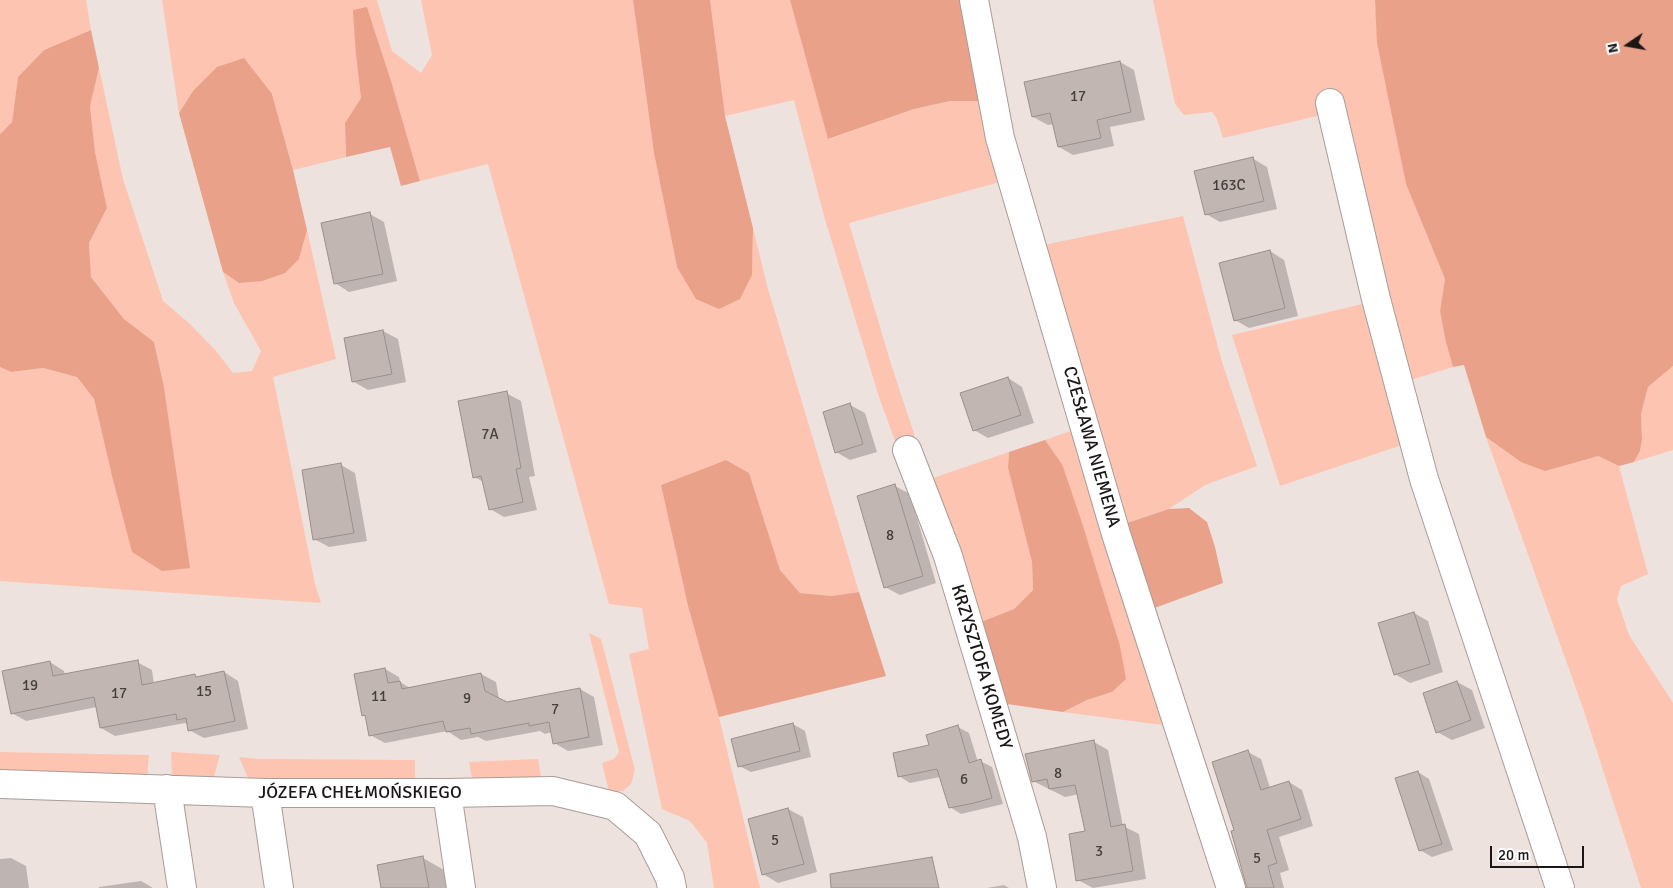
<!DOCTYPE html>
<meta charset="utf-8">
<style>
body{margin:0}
#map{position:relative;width:1673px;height:888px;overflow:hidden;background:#eee2de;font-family:Signika,sans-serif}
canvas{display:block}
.north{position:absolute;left:1603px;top:20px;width:50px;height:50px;-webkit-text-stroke:4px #fff;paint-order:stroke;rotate:258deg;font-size:14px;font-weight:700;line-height:20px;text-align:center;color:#1b1716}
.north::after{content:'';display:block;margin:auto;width:18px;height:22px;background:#1b1716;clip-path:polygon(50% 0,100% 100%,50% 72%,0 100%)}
.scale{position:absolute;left:1490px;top:846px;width:94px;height:22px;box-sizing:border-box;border:2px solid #1b1716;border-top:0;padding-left:6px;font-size:15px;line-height:18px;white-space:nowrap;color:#1b1716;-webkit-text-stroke:4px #fff;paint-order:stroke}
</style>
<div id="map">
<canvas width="1673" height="888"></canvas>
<div class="north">N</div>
<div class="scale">20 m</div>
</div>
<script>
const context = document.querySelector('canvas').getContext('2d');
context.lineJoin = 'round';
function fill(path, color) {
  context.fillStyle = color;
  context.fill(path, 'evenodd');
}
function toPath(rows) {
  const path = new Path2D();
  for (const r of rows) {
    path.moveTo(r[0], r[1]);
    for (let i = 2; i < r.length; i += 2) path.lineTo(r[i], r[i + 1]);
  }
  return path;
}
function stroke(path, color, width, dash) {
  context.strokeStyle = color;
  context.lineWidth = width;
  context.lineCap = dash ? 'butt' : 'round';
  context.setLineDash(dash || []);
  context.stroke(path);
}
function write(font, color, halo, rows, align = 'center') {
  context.font = font + ' Signika,sans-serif';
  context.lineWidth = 4.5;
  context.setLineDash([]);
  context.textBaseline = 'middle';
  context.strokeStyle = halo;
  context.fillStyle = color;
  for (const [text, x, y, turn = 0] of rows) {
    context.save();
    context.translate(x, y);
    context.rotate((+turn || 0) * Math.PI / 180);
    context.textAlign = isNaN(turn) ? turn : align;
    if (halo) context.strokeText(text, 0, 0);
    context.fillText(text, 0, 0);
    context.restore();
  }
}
fill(toPath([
 [0,0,86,0,91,30,44,50,18,77,12,122,0,134],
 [162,0,377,0,392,51,421,73,432,55,421,0,633,0,654,153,677,267,752,275,753,228,768,289,859,592,832,596,800,593,780,570,749,473,726,460,661,485,688,606,719,717,760,888,714,888,707,843,690,821,662,809,629,654,649,649,642,608,609,604,488,164,420,181,391,81,367,7,356,55,361,98,345,123,346,157,293,170,272,94,193,91,179,113],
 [710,0,790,0,829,139,914,109,950,101,984,101,1004,181,849,223,891,364,917,443,898,449,879,397,824,216,794,100,725,116],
 [1153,0,1375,0,1378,43,1406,184,1445,279,1440,311,1453,367,1404,382,1326,114,1223,138,1217,119,1212,112,1184,115,1175,104],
 [99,68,123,179,163,301,190,324,216,351,233,373,252,371,261,351,234,303,223,272,239,283,299,259,307,230,336,359,273,377,315,584,321,603,0,581,0,367,11,372,43,368,77,377,94,399,112,476,189,568,164,387,154,342,124,319,91,277,89,243,107,208,95,152,90,105],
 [1183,216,1222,362,1257,466,1205,485,1169,509,1124,524,1039,246],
 [1371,302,1408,443,1280,486,1232,335],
 [1673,366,1673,450,1634,462,1640,451,1642,440,1641,414,1648,387],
 [1076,429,1170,726,1063,712,1087,700,1112,692,1062,464,1045,440],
 [1486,437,1521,462,1598,456,1619,466,1648,574,1621,586,1617,599,1629,635,1673,703,1673,888,1641,888,1584,711],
 [1009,452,1008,468,1032,562,1033,590,1014,609,976,624,930,479],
 [589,633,601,639,635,770,631,784,623,791,609,792,602,763,614,759,619,752],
 [0,752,149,755,147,779,0,774],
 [171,752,220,755,213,780,172,780],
 [239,757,259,759,415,760,415,784,249,780],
 [538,759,542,783,473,784,469,762]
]), '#fdc4b1');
fill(toPath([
 [633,0,710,0,725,116,753,228,752,275,740,299,719,309,696,299,677,267,654,153],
 [790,0,967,0,984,101,950,101,914,109,828,139],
 [1375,0,1673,0,1673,366,1648,387,1641,414,1642,440,1640,451,1634,462,1619,466,1598,456,1545,471,1521,462,1486,437,1464,365,1453,367,1446,342,1440,311,1445,279,1406,184,1377,43],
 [367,7,391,81,420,181,401,186,390,147,346,157,345,123,361,98,356,55,353,10],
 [91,30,99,68,90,106,95,152,107,208,89,243,91,277,124,319,154,342,164,387,190,568,162,571,132,552,112,476,94,399,77,377,43,368,11,372,0,367,0,134,12,122,18,77,44,50],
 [244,58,272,94,293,170,307,230,299,259,285,273,262,281,239,283,223,272,179,113,193,91,217,67],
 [1045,440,1062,464,1083,526,1120,646,1126,679,1112,692,1087,700,1063,712,1000,703,976,624,1014,609,1033,590,1032,562,1008,468,1009,452],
 [726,460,749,473,780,570,800,593,832,596,859,592,886,676,719,717,688,606,661,485],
 [1189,508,1207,522,1215,547,1223,583,1149,610,1124,524,1169,509]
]), '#e9a189');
fill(toPath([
 [1120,62,1134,70,1145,120,1110,127,1114,146,1073,155,1059,147,1054,124,1048,125,1033,117],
 [1252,158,1267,167,1277,209,1220,222,1206,214],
 [370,214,384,222,397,281,349,292,335,283],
 [1270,251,1284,260,1298,316,1249,328,1235,320],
 [383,331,398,339,406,382,368,390,354,382,345,339],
 [1008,378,1022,387,1034,423,988,438,974,430],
 [506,393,521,401,535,476,529,477,537,510,504,517,490,509,484,482,474,477],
 [850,405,865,413,877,452,850,460,836,452],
 [341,465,355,473,367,541,329,547,314,539],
 [895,486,910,494,936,583,900,595,885,587],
 [1414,613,1428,621,1443,672,1410,683,1395,674],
 [50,662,64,671,65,675,137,662,152,670,154,684,195,676,199,678,224,672,238,681,248,729,204,738,189,730,188,725,185,723,115,736,101,728,97,707,26,721,12,713],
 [385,669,399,677,400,682,410,688,481,674,496,682,499,699,507,703,580,689,594,697,603,745,568,751,554,743,552,732,545,734,540,731,486,741,478,737,461,740,447,731,385,743,370,735,367,717,364,715],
 [1457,682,1472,690,1485,728,1452,740,1437,732],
 [793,724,805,731,811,757,751,772,739,766],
 [958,727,969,733,978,762,980,761,992,767,1003,804,961,814,950,807,940,777,910,783,899,776,931,746],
 [1094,742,1108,750,1123,826,1139,834,1146,879,1093,888,1078,880,1087,832,1079,794,1065,797,1033,781],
 [1248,752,1261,759,1270,788,1289,782,1302,790,1313,826,1279,837,1289,870,1280,873,1284,888,1248,888,1236,831],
 [1418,772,1429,779,1453,850,1432,857,1420,850],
 [788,809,803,817,817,872,778,883,763,874],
 [11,858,26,866,29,888,0,888,0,859],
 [423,858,444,870,447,888,382,888],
 [141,881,153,888,99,888,99,887],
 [1004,885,1009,888,987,888]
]), '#0003');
const building = toPath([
 [1120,61,1131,112,1097,120,1101,138,1058,147,1050,113,1032,117,1024,82,1120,61],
 [1253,157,1264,201,1205,215,1194,171,1253,157],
 [370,212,383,274,334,284,321,223,370,212],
 [1270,250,1285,308,1234,321,1219,263,1270,250],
 [383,330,392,374,352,382,344,338,383,330],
 [1008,377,1021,415,973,431,960,393,1008,377],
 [507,391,521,468,516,469,523,502,489,510,481,476,473,478,458,401,507,391],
 [850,403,863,444,835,453,823,412,850,403],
 [341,463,354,533,313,540,302,470,341,463],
 [895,484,923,576,884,588,857,496,895,484],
 [1414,612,1430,664,1394,675,1378,623,1414,612],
 [138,660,142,685,195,674,196,677,224,671,235,721,188,731,186,718,177,720,176,714,100,728,94,697,11,714,2,671,50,661,53,676,138,660],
 [385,668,388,683,400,681,402,689,481,673,485,691,507,702,580,688,589,737,553,744,549,722,529,726,529,723,471,734,470,728,446,732,443,721,369,736,365,715,362,716,354,674,385,668],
 [1457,681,1471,720,1436,733,1423,693,1457,681],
 [793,723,800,751,738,767,731,739,793,723],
 [958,725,969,763,981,759,992,798,974,803,949,808,937,769,898,777,893,753,929,745,926,735,958,725],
 [1094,740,1111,827,1125,824,1133,871,1076,881,1069,834,1085,831,1075,785,1049,789,1047,779,1032,782,1025,754,1094,740],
 [1248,750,1261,790,1289,781,1301,819,1267,830,1277,863,1268,866,1274,888,1247,888,1231,831,1234,830,1212,762,1248,750],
 [1418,771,1442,844,1419,851,1395,778,1418,771],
 [788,808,804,864,762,875,748,819,788,808],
 [423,856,429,888,381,888,377,865,423,856],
 [932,857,939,888,831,888,830,874,932,857]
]);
fill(building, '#c2b6b2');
stroke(building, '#9a8f8b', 1);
const minor = toPath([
 [974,0,1000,138,1116,534,1231,888],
 [1330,103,1376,299,1424,479,1560,888],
 [907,450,948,556,1032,837,1042,888],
 [0,784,265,793,447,793,553,791,615,806,648,834,670,878,672,888],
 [167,789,182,888],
 [265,793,279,888],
 [447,793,461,888]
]);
stroke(minor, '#a79c98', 30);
stroke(minor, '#fff', 28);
write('15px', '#453f3d', null, [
 ["17",1078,97],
 ["163C",1229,186],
 ["7A",490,435],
 ["8",890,536],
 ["19",30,686],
 ["15",204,692],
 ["17",119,694],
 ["11",379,697],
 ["9",467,699],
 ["7",555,710],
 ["8",1058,774],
 ["6",964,780],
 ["5",775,841],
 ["3",1099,852],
 ["5",1257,859]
]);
write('18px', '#1b1716', '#fff', [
 ["CZESŁAWA NIEMENA",1091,447,74],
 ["KRZYSZTOFA KOMEDY",981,667,73],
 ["JÓZEFA CHEŁMOŃSKIEGO",360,793]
]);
</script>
